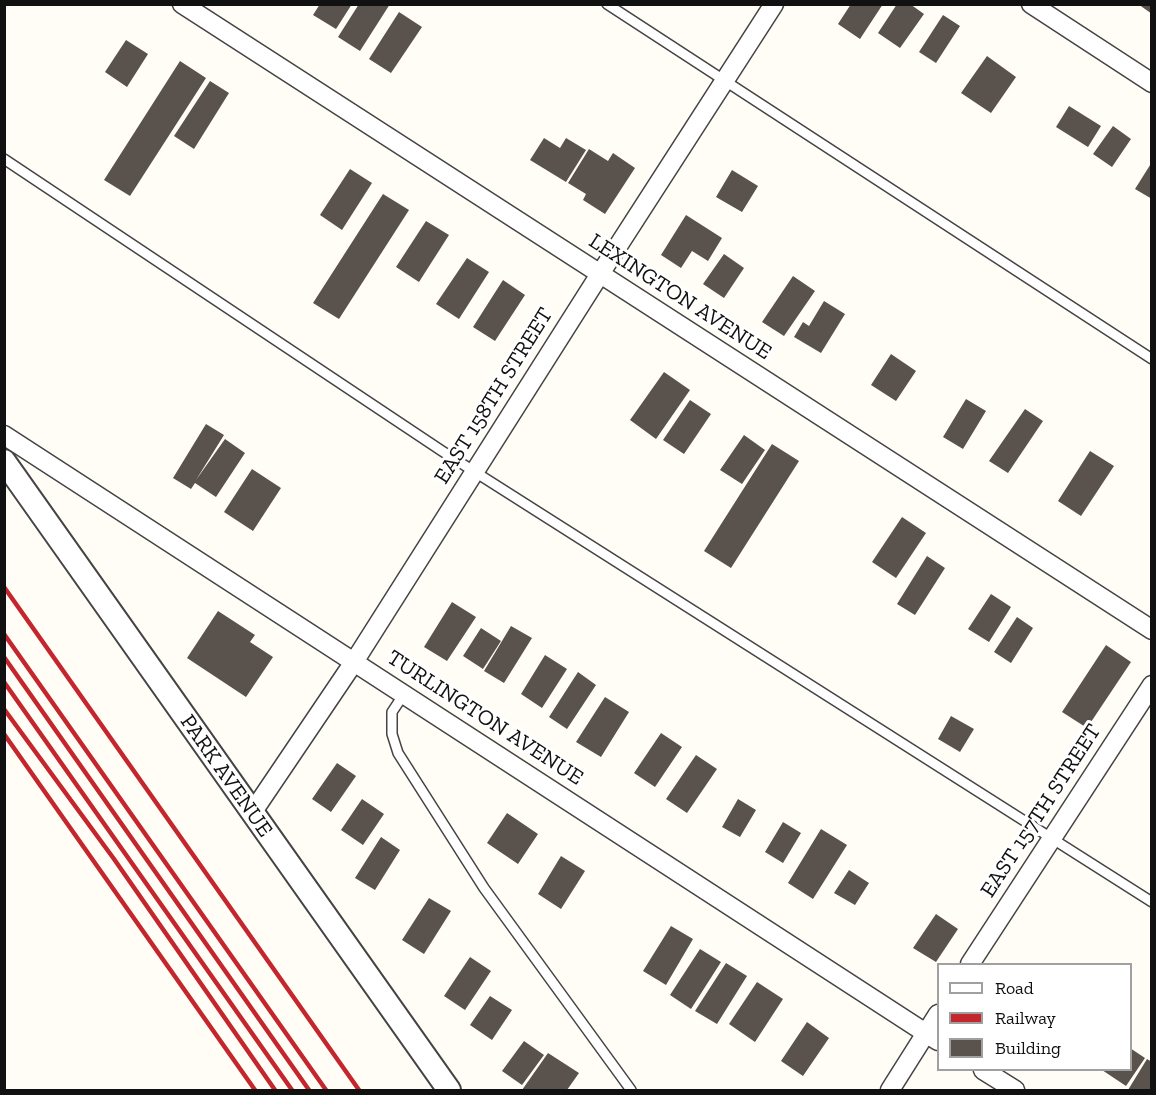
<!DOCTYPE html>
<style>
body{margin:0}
#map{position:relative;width:1156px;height:1095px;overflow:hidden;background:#fffdf5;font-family:"Zilla Slab",serif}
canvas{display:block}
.frame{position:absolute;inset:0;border:6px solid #111;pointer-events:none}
.legend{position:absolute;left:937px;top:963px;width:195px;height:108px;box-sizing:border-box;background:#fff;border:2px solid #a0a0a0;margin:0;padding:8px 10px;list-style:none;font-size:18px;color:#111}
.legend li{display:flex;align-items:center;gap:12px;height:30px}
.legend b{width:30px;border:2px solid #a0a0a0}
</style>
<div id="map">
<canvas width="1156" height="1095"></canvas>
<div class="frame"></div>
<ul class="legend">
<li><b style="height:8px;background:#fff"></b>Road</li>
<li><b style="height:8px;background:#c4262e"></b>Railway</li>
<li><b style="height:16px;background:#5a524d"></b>Building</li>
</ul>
</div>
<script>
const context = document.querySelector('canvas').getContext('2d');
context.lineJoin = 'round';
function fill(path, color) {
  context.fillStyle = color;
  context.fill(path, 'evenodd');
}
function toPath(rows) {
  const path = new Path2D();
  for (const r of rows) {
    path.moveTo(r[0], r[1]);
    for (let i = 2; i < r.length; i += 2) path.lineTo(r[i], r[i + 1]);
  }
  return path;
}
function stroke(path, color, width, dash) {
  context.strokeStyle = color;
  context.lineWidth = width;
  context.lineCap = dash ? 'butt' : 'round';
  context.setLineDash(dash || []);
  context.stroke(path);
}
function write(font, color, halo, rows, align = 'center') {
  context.font = font + ' "Zilla Slab",serif';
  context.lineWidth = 6;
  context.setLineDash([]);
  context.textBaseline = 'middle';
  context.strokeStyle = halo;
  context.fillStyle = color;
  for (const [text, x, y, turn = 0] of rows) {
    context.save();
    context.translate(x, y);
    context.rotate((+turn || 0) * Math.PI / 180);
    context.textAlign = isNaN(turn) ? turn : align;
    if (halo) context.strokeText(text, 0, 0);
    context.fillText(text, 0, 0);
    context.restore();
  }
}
fill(toPath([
 [320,4,352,4,336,29,313,15],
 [359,4,390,4,360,51,338,37],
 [851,4,883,4,860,39,838,24],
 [897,4,910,4,924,14,900,48,878,33],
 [1138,4,1152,4,1152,14],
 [399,12,422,27,391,73,369,59],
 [943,15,960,26,936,63,919,52],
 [126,40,148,54,127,87,105,72],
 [987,56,1016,77,991,113,961,93],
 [180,61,206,78,130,196,104,180],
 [210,81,229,93,194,149,174,136],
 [1069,106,1101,126,1088,147,1056,127],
 [1113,126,1131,139,1112,167,1093,154],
 [544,138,560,148,566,138,586,150,566,182,530,160],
 [589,149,608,161,613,153,635,168,605,214,583,200,586,194,568,183],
 [1152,162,1152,199,1135,189],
 [350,169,372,183,342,230,320,215],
 [732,170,758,186,742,212,716,197],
 [383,194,409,210,339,319,313,303],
 [686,215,722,238,708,261,692,251,681,268,661,255],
 [426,221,449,235,419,282,396,267],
 [724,254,744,268,724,298,703,284],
 [467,258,489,272,459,319,436,304],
 [793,276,815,291,784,336,762,322],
 [503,280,525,295,495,341,473,327],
 [824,301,845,314,821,353,794,337,803,322,809,326],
 [891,354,916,371,896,401,871,385],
 [664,372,690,390,656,439,630,420],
 [966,399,986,411,963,449,943,437],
 [690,400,711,414,684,454,663,440],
 [1025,409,1043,421,1008,473,989,461],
 [206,424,224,435,196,480,225,439,245,453,216,497,195,483,191,489,173,478],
 [744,435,765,450,742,484,720,470],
 [772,444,799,461,731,568,704,551],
 [1090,451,1114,466,1081,516,1058,501],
 [252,469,281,488,253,531,224,512],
 [902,517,926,533,896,578,872,562],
 [927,556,945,568,915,615,897,604],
 [991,594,1011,607,989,642,968,629],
 [452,602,476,617,447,661,424,647],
 [218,611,255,635,250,642,273,657,246,697,187,658],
 [1017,617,1033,628,1011,663,994,652],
 [511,626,532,638,504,683,484,671],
 [481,628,501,641,483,669,463,656],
 [1106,645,1131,662,1087,728,1062,712],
 [545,655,567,669,542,708,521,694],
 [578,672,596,685,567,729,549,717],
 [605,697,629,712,601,757,576,742],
 [951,716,974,729,960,752,938,739],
 [661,733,682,747,655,787,634,773],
 [696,755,717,769,687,813,666,799],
 [337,763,356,776,331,812,312,799],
 [362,799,384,814,363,845,341,830],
 [738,799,756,810,740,837,722,827],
 [507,813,538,834,518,864,487,843],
 [783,822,801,833,783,863,765,852],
 [821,829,847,845,813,899,788,883],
 [381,837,400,850,375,890,355,878],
 [561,856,585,871,561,909,538,894],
 [849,870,869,883,855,905,834,893],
 [429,898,451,911,424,954,402,940],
 [936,914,958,929,936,962,913,948],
 [671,926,693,939,666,985,643,971],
 [700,949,721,962,691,1009,670,995],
 [470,957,491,971,465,1010,444,996],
 [726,963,747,976,717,1024,695,1011],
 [757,982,783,999,755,1042,729,1024],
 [490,996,512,1010,492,1040,470,1025],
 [807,1022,829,1038,803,1076,781,1061],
 [524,1041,544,1055,522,1085,502,1071],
 [1130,1048,1145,1058,1126,1086,1102,1070,1130,1070],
 [548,1053,579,1073,567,1090,522,1090],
 [1147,1059,1152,1062,1152,1090,1128,1090]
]), '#5a524d');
const service = toPath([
 [607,4,1152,359],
 [4,159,442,451,1152,902],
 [404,694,392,712,392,734,398,753,484,888,631,1090]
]);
const minor = toPath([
 [182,4,1152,630],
 [1031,4,1152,83],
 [4,435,938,1041],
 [252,813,354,662,600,274,774,4],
 [970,964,1152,685],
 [983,1070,1015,1090],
 [890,1090,938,1014]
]);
const tertiary = toPath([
 [4,461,449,1090]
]);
stroke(service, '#444', 12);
stroke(minor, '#444', 21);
stroke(tertiary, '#444', 26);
stroke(service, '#fff', 9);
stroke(minor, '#fff', 18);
stroke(tertiary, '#fff', 22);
stroke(toPath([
 [4,587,359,1090],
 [4,634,326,1090],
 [4,657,309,1090],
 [4,682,292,1090],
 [4,709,114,859,275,1090],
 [4,734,255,1090]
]), '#c4262e', 4.5);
write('22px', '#111', '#fff', [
 ["LEXINGTON AVENUE",680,297,33],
 ["EAST 158TH STREET",494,396,-58],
 ["TURLINGTON AVENUE",485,718,33],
 ["PARK AVENUE",226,776,55],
 ["EAST 157TH STREET",1041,811,-57]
]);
</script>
